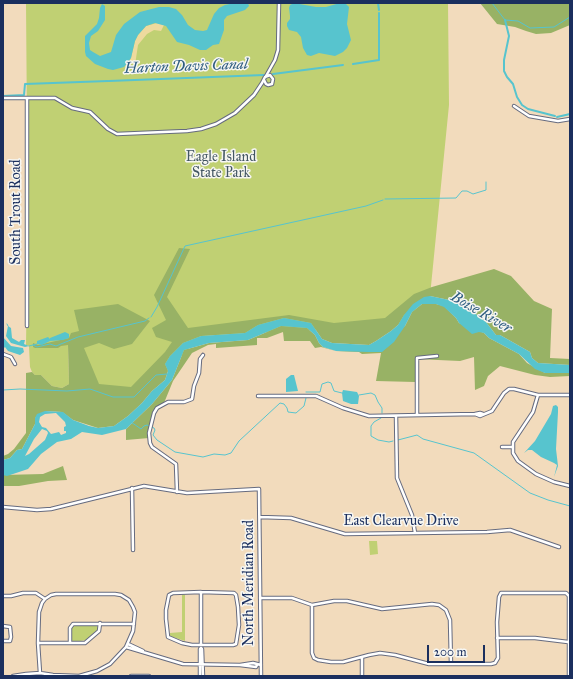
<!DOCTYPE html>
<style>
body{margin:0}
#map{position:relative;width:573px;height:679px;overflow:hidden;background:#f2dbbc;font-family:"IM FELL Great Primer",serif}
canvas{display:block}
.frame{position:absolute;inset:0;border:4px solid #1b2f5e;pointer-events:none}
.scale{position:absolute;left:427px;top:645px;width:58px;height:18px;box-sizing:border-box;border:2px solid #1b2f5e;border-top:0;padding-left:5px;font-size:12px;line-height:14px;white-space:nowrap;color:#1b2f5e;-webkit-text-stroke:3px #f6f6f2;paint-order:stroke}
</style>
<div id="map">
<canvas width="573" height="679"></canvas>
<div class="frame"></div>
<div class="scale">200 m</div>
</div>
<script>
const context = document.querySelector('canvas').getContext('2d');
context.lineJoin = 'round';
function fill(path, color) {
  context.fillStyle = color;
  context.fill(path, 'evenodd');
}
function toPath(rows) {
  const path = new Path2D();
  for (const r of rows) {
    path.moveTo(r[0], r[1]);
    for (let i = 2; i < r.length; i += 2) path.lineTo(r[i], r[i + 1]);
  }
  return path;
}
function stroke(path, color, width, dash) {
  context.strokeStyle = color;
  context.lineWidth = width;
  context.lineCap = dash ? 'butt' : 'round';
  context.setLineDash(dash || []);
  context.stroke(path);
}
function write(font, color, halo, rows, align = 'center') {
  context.font = font + ' "IM FELL Great Primer",serif';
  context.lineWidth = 3;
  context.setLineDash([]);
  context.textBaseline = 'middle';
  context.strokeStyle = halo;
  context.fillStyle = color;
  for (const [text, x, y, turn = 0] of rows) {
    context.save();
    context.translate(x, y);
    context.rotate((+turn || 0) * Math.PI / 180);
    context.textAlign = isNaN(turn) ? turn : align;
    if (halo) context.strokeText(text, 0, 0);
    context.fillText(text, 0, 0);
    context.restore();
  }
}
fill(toPath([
 [26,3,448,3,449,105,430,296,398,325,201,336,114,426,68,345,69,384,62,388,52,386,41,375,35,375,32,372,30,367,29,346,26,345,28,213,28,210,27,210,27,127],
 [369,541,377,541,378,554,370,555],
 [182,595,185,595,185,641,170,636,170,633,182,632],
 [74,625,96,625,97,626,98,629,86,640,74,642,71,640,71,626]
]), '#c0d073');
fill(toPath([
 [480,3,570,3,570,25,551,33,536,34,526,31,515,27,497,24],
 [179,248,190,249,167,297,188,328,289,315,334,323,385,318,414,294,432,287,494,269,511,276,534,301,552,309,550,358,570,359,570,365,538,363,532,358,530,352,500,335,496,335,486,322,473,312,454,301,430,296,404,315,398,325,391,331,376,341,369,345,332,343,322,339,311,323,284,318,258,325,245,333,201,336,183,343,170,356,165,364,168,371,165,380,152,391,142,403,128,416,114,426,98,428,73,420,62,412,46,411,35,418,35,424,22,449,17,450,10,458,3,460,3,456,8,454,14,449,26,433,26,373,32,372,35,375,41,375,52,386,62,388,69,384,68,345,61,346,58,348,35,348,33,347,33,343,38,345,69,338,71,333,79,331,74,310,118,304,150,321,132,344,114,349,99,343,84,348,99,384,131,387,165,352,172,342,156,337,152,328,166,320,154,295],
 [422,304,436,304,444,306,456,318,459,323,484,333,489,338,519,354,527,363,545,373,570,373,570,376,550,377,535,375,500,366,488,376,484,386,475,390,474,357,460,361,416,359,415,382,376,381,381,353,362,354,359,352,336,351,321,347,315,348,310,341,284,341,283,332,267,338,257,338,257,345,216,348,216,344,208,345,192,353,173,381,164,403,155,410,149,438,126,440,126,429,152,404,172,380,184,350,209,343,248,340,281,326,307,328,315,335,319,343,323,347,336,351,359,351,405,326,412,312],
 [63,466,67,480,48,481,19,486,3,486,3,475,43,474]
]), '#98b265');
fill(toPath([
 [157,23,164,25,161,31,154,30,147,34,138,45,135,65,129,62,131,58,135,41,138,35,146,26]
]), '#eeda9e');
fill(toPath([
 [234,3,248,3,249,6,245,10,227,16,224,20,224,30,219,44,213,45,206,50,200,50,189,45,177,42,166,26,155,23,146,26,138,35,135,41,131,58,124,67,113,70,108,69,95,64,86,56,85,52,85,36,97,24,99,18,100,8,102,4,105,6,105,20,98,31,91,36,89,43,90,50,93,52,100,56,111,52,116,35,124,24,140,12,159,7,169,7,176,9,182,15,188,25,195,30,203,31,207,30,214,14,219,8,225,5],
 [294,3,316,7,326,7,340,3,346,4,349,7,347,24,351,40,347,48,343,52,335,56,319,53,311,56,307,55,303,48,301,37,297,32,289,30,287,26,287,23,290,19,290,16,289,8,290,5],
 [430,296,454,301,473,312,486,322,496,335,500,335,530,352,532,358,538,363,570,365,570,373,545,373,535,369,519,354,489,338,484,333,479,332,472,334,459,323,456,318,444,307,436,304,422,304,412,312,405,326,394,342,382,352,368,352,336,351,323,347,319,343,315,335,307,328,281,326,248,340,209,343,184,350,172,380,152,404,126,429,102,435,82,432,71,439,57,442,41,454,28,469,7,476,3,475,3,460,10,458,17,450,22,449,35,424,35,418,37,414,45,411,63,412,73,420,89,426,98,428,114,426,128,416,142,403,152,391,165,380,168,371,165,364,170,356,183,343,201,336,245,333,258,325,284,318,311,323,322,339,332,343,369,345,376,341,391,331,398,325,404,315,413,304,424,297],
 [56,413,65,422,66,426,64,427,64,431,66,431,66,433,61,435,59,432,51,434,46,428,42,427,39,422,40,417,45,414],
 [42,429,47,431,48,433,45,440,29,454,25,456,34,439],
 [8,326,11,328,12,338,19,342,21,340,25,340,24,344,29,346,25,347,11,343,6,336],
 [65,332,69,334,69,338,63,340,50,341,42,345,37,344,37,341,48,337,50,339,50,338],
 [3,337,11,346,23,348,24,352,20,355,8,351,5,347,3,349],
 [291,375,294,375,298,391,286,392,286,379],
 [343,390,357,392,359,396,358,404,351,404,343,401,342,393],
 [556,405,558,407,558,412,556,449,558,466,554,477,557,465,554,463,541,457,532,450,528,450,524,453,535,441,551,414,553,406]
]), '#57c4ce');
stroke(toPath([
 [492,3,505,20,518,21,530,28,554,27,570,17],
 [385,199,456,198,462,191,467,191,473,194,486,190,486,182],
 [151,317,157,307,185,246,366,206,383,200],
 [7,324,8,326],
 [33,345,37,347,50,344,56,346,78,337,145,321,149,318],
 [29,346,37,344],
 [3,390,20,389,67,391,90,389,113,397,134,397,156,375,167,374],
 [306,392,320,392,322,384,328,382,331,383,334,391,342,393],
 [359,395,371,393,375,395,378,402,382,408,382,413],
 [381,418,374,422,371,426,371,436,378,440,389,442,393,441],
 [131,422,141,429,144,426,147,425,154,428,155,430,153,435,157,440,175,452,203,457,214,454,225,455,231,453,239,441,280,403,284,404,287,408,288,412,296,413,304,406,306,398],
 [398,440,417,435,423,439,474,453,530,493,548,500,570,506]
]), '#57c4ce', 1);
stroke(toPath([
 [378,3,379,10],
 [353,64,379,60,379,13],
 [504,70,504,60,509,36,505,20],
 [504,71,507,77,513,84,517,97,522,105,528,109,555,116],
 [273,74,343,65],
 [109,81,264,75],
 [3,96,24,95,25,84,108,81],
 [557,117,570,114]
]), '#57c4ce', 2);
const minor = toPath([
 [266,76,275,60,278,50,279,3],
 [3,98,55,98,72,108,90,112,108,129,117,134,187,131,201,129,216,124,235,113,254,95,262,83,265,77,270,75,273,79,272,84,268,85,266,84,264,80],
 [514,106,529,116,558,121,570,119],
 [27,326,27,98],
 [3,354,11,357,15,364],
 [538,395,533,412,513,442,513,453,518,461,536,474,554,482,570,486],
 [258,396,316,396,343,408,369,416,475,414],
 [483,414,480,413,475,414,480,416,492,411,504,393,509,389,514,389,538,395,570,395],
 [417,415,417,358,437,356],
 [396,416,397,478,412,515,415,533],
 [502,447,512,447],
 [132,488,133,550],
 [177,492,176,464,152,447,150,443,149,433,154,413,157,408,168,402,184,402,192,399,194,386,199,373,200,359,203,355],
 [3,507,37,510,51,509,144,486,187,493,259,489,261,676],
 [260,517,291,518,345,534,487,532,510,530,559,547],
 [201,592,234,593,236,595,238,607,239,625,236,644,233,645,192,645,182,643,168,637,166,619,166,610,169,595,173,593,201,592],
 [201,592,201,645],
 [3,596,11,596,23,593,36,593,45,599,51,595,56,594,115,594,121,595,129,600,133,607,135,612,133,631,126,647,110,664,97,671,79,676,53,675,40,673,26,674,13,676],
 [260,598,292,598,312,605,334,601,347,601,382,609,432,604,439,605,446,610,450,620,451,664],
 [312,605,312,653,314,658,318,660,331,662,343,662,369,655,380,653,395,655,429,664,491,664,495,663,498,658,497,622,499,597,501,593,566,593,569,596,569,676],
 [3,626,10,627,11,637,10,641,3,641],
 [497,638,535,638,568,642],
 [38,643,85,643,99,631,100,623],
 [70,643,70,628,73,624,134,624],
 [128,644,143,651],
 [126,647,183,664,240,665],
 [257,665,256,667,240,665,253,663,261,665],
 [40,673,38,643,39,612,42,603,45,599],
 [131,676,149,676],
 [200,676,200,649,201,648,202,649,203,676],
 [362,676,362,657]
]);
stroke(minor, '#666b7f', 4.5);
stroke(minor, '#fff', 2.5);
write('14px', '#445763', '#f6f6f2', [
 ["Eagle Island",221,158],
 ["State Park",221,174]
]);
write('14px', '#1b2f5e', '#f6f6f2', [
 ["South Trout Road",17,212,-90],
 ["East Clearvue Drive",401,522],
 ["North Meridian Road",250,583,-90]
]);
write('italic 15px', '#2d5c80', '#f6f6f2', [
 ["Harton Davis Canal",186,67,-2],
 ["Boise River",481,313,30]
]);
</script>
